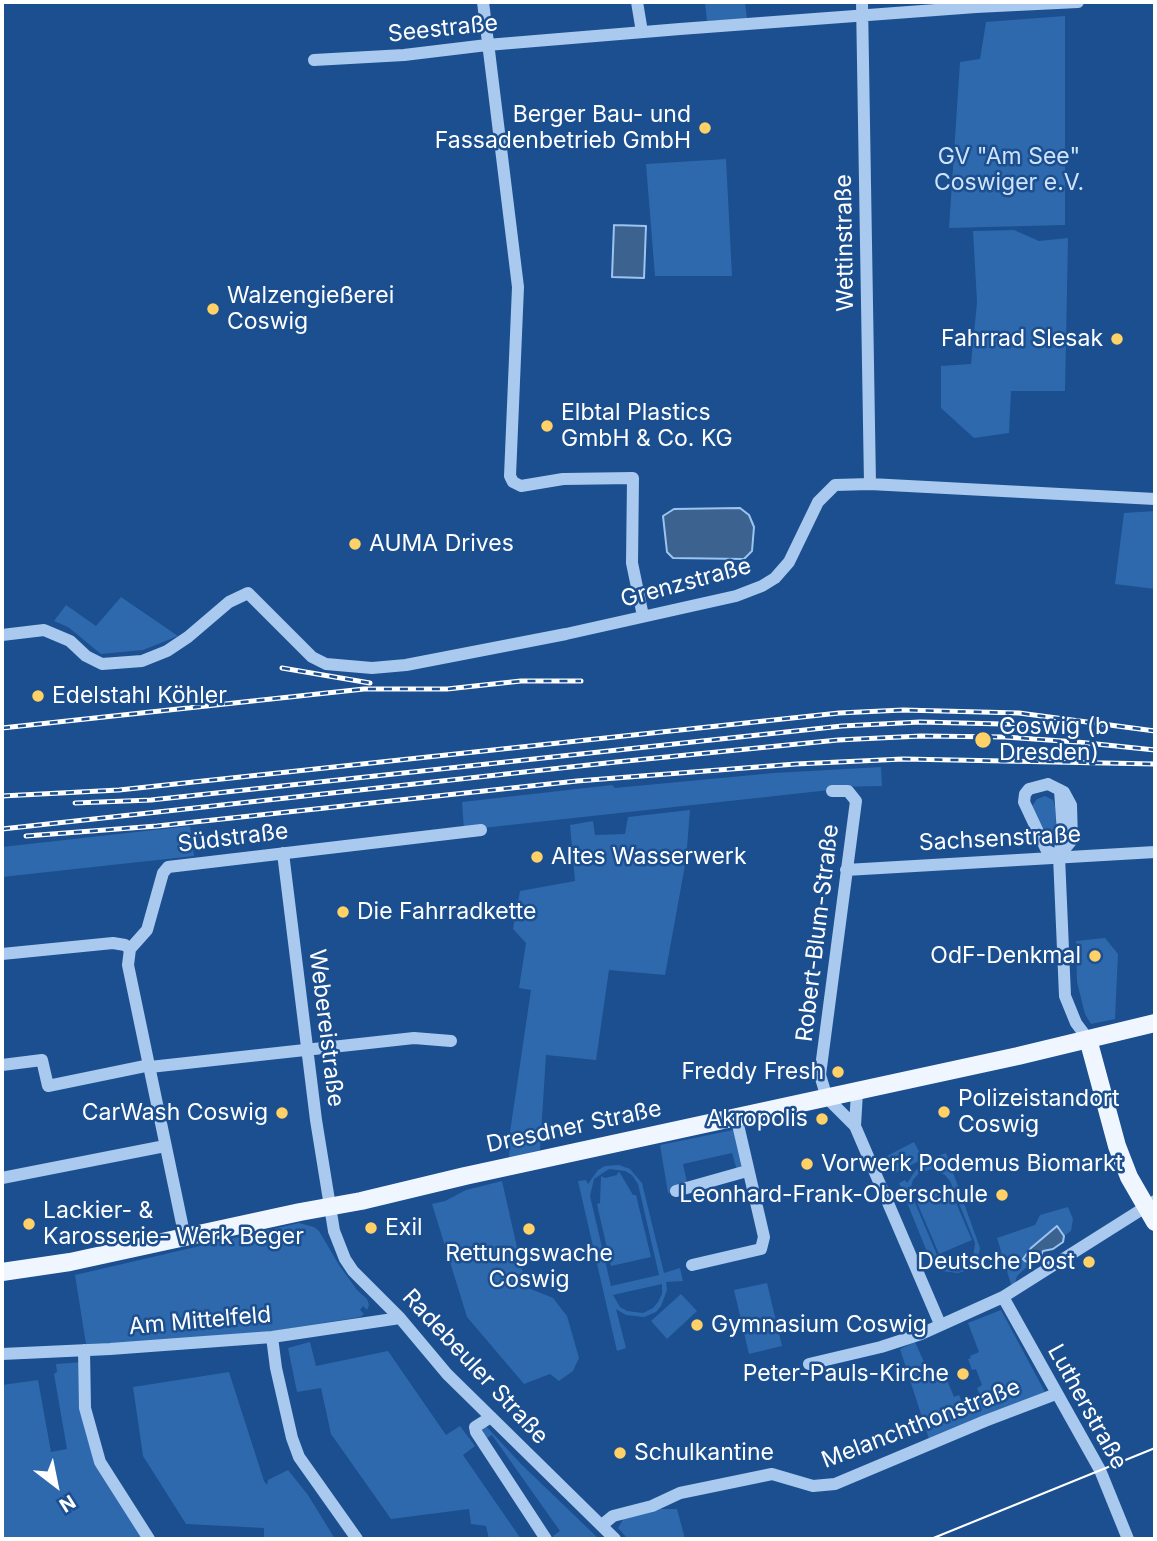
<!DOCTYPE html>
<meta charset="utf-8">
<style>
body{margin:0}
#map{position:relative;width:1157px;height:1541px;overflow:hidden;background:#1b4f8f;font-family:Inter,sans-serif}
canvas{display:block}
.frame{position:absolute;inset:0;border:4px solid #fff;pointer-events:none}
.north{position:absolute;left:21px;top:1450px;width:70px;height:70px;-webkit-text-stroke:5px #1b4f8f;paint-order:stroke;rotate:148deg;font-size:19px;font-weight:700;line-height:28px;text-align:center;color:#fff}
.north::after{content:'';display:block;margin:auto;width:24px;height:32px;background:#fff;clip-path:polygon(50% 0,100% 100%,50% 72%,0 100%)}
</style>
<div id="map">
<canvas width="1157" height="1541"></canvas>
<div class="frame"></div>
<div class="north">N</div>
</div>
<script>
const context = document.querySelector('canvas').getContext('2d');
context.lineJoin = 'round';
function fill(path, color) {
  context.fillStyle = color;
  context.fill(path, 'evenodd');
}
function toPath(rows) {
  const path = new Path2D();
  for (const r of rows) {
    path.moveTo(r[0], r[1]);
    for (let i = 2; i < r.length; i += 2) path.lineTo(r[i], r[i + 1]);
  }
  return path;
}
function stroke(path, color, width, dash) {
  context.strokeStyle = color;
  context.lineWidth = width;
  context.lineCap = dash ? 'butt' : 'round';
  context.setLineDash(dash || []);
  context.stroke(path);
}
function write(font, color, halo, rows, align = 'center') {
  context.font = font + ' Inter,sans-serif';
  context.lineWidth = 5;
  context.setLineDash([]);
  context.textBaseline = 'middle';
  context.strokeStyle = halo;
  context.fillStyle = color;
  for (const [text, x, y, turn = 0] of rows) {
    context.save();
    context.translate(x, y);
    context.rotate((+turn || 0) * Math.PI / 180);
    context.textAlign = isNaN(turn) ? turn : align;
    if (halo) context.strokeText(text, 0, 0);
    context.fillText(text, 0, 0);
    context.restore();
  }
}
fill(toPath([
 [705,2,745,2,747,19,707,21],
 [1065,16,1065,225,949,228,960,62,980,59,986,22],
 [726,159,732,276,655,276,646,164],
 [1014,230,1039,241,1068,238,1065,391,1011,391,1009,433,974,438,941,408,941,366,971,364,977,302,973,231],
 [1155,511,1155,589,1115,584,1124,513],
 [121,597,178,636,143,650,101,654,68,627,54,621,66,605,96,626],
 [881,767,882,786,831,787,830,790,464,830,462,802,612,785,615,788,774,773],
 [1045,796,1053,800,1055,806,1057,845,1048,846,1032,806,1037,799],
 [690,810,686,860,665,975,609,970,596,1060,546,1055,540,1150,509,1159,510,1132,531,990,519,988,526,943,513,929,520,891,575,881,570,825,593,821,595,835,625,834,628,817],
 [190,826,194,856,2,877,2,847],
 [1105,938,1118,954,1115,1019,1091,1024,1085,1014,1077,982,1076,941],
 [738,1129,747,1171,738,1174,732,1153,683,1164,688,1187,668,1193,660,1145],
 [914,1142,923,1159,893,1174,885,1157],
 [946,1153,980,1248,978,1258,975,1264,965,1271,958,1273,941,1271,932,1264,899,1183,905,1180,907,1183,916,1170,928,1164,936,1164,943,1168,938,1156],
 [932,1169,945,1175,950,1181,975,1243,973,1258,966,1265,958,1268,944,1267,940,1262,910,1191,913,1180,919,1173],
 [619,1165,630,1169,642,1183,664,1273,680,1268,683,1281,666,1282,667,1290,661,1306,656,1312,644,1317,626,1315,616,1309,626,1348,617,1351,578,1181,586,1180,588,1184,598,1170,605,1166],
 [609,1169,625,1171,632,1175,638,1184,659,1275,611,1286,590,1196,594,1179],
 [662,1284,662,1294,658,1302,653,1308,643,1313,627,1311,620,1307,613,1295],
 [618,1172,620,1173,633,1195,636,1195,651,1257,611,1266,597,1204,600,1203,601,1176,605,1178,617,1175],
 [502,1181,526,1287,553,1298,567,1316,579,1358,573,1371,559,1381,550,1374,524,1384,467,1317,432,1204,445,1201,466,1190],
 [948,1184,972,1240,939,1254,915,1198],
 [1068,1207,1073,1219,1071,1231,1064,1236,1057,1226,1031,1248,1025,1261,1031,1263,1017,1276,1013,1291,997,1238,1035,1225,1040,1215],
 [299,1223,314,1227,319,1231,339,1265,357,1290,367,1299,369,1305,367,1310,363,1306,360,1310,364,1314,360,1317,261,1333,144,1342,86,1344,75,1275],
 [767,1283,782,1346,749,1354,734,1290],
 [681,1294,697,1311,667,1339,651,1321],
 [1001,1310,1045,1392,929,1439,900,1349,915,1342,929,1373,942,1367,946,1369,950,1379,947,1380,954,1397,959,1395,964,1407,982,1399,977,1388,982,1385,976,1369,972,1370,968,1359,971,1358,970,1356,979,1352,968,1323],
 [310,1342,316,1366,388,1351,446,1435,460,1426,475,1446,463,1455,521,1539,489,1539,486,1526,471,1524,469,1509,391,1519,331,1434,321,1388,297,1392,288,1348],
 [83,1362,96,1448,149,1539,2,1539,2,1385,38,1380,51,1452,67,1449,54,1374,57,1372,56,1364],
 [229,1372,264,1481,267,1485,268,1480,288,1470,308,1495,335,1539,264,1539,264,1528,186,1524,143,1456,133,1387],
 [485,1425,521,1464,599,1539,555,1539,553,1536,560,1531,492,1435,485,1439,479,1428],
 [659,1509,677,1509,685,1539,628,1539,618,1528,624,1518]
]), '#2e69ad');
const water = toPath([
 [614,225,646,226,644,278,612,277,614,225],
 [740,508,749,515,754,527,752,551,744,559,673,558,667,552,663,516,674,509,740,508],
 [1057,1226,1064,1236,1063,1242,1053,1249,1043,1251,1041,1256,1031,1263,1025,1261,1023,1259,1031,1248,1057,1226]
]);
fill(water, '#3c6290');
stroke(water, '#9cc4f0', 2);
stroke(toPath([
 [483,2,518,287,510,476,513,482,521,486,563,479,633,478,632,563,643,616],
 [637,2,642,32],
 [862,2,870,484],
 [314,60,404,55,487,45,680,29,976,7,1078,2],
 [2,635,44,630,70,641,86,656,102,664,142,661,167,651,188,637,229,602,248,593,312,657,326,664,372,668,406,665,566,634,736,596,762,586,775,578,789,562,818,502,835,485,870,484,1155,499],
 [1048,784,1064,792,1071,805,1072,840,1059,856,1047,851,1024,802,1025,794,1029,789,1048,784],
 [1060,790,1063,833,1059,856,1065,996,1076,1023,1088,1039],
 [832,791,848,791,856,801,820,1075,827,1098,855,1126,857,1092],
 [283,853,316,1120,334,1231,345,1259,353,1271,400,1318,447,1374,615,1539],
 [846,870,1155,852],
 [2,954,113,943,125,945,130,949],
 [2,1065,42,1060,48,1086,150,1065],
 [150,1067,414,1038,451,1041],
 [855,1126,940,1324],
 [2,1178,165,1146],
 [676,1191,747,1171],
 [185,1238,128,965,130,949,147,930,163,873,168,867,481,830],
 [692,1265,761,1249,764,1237,736,1116],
 [1003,1297,1100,1470,1128,1539],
 [272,1337,276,1368,292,1438,299,1457,357,1539],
 [84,1350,85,1408,100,1462,149,1539],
 [2,1354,110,1349,272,1337,400,1318],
 [809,1364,881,1347,921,1334,1003,1297,1155,1201],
 [491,1417,475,1427,476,1432,546,1539],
 [602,1525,613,1516,652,1506,680,1493,772,1474,813,1486,835,1484,985,1421,1056,1394]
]), '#a9c9ee', 12);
stroke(toPath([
 [1088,1039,1117,1146,1129,1177,1155,1222],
 [2,1272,70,1262,300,1212,361,1201,465,1176,1018,1056,1155,1023]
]), '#f0f6ff', 18);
stroke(toPath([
 [931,1539,1155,1448]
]), '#fff', 2);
const rail = toPath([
 [282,668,370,683],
 [2,728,364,689,447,689,521,681,581,681],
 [2,796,119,790,839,713,903,710,1019,713,1155,731],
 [75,803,151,800,842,726,920,722,1044,725],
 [2,829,616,762,838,740,921,736,1005,737,1077,742,1155,750],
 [26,836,157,826,577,781,796,764,903,759,1155,764]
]);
stroke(rail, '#fff', 5);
stroke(rail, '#1b4f8f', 2.5, [8]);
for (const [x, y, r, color] of [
 [705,128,7,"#ffd166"],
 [213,309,7,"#ffd166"],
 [1117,339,7,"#ffd166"],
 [547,426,7,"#ffd166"],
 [355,544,7,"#ffd166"],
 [38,696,7,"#ffd166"],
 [983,740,9,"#ffd166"],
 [537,857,7,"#ffd166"],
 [343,912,7,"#ffd166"],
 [1095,956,7,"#ffd166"],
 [838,1072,7,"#ffd166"],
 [944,1112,7,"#ffd166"],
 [282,1113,7,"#ffd166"],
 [822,1119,7,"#ffd166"],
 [807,1164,7,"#ffd166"],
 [1002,1195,7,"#ffd166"],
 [29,1224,7,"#ffd166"],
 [371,1228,7,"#ffd166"],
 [529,1229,7,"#ffd166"],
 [1089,1262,7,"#ffd166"],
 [697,1325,7,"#ffd166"],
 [963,1374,7,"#ffd166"],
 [620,1453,7,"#ffd166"]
]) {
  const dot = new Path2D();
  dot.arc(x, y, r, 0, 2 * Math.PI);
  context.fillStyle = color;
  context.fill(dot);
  stroke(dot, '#1b4f8f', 2.5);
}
write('23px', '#fff', '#1b4f8f', [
 ["Seestraße",443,29,-6],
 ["Wettinstraße",845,243,-91],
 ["Grenzstraße",686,583,-15],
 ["Südstraße",233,838,-7],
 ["Sachsenstraße",1000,839,-3],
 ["Robert-Blum-Straße",818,933,-83],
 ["Webereistraße",326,1028,83],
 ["Dresdner Straße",574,1127,-12],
 ["Am Mittelfeld",200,1321,-5],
 ["Radebeuler Straße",475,1367,47],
 ["Lutherstraße",1087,1407,61],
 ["Melanchthonstraße",921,1424,-21]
]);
write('23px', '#fff', '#1b4f8f', [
 ["Berger Bau- und",691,115,"right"],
 ["Fassadenbetrieb GmbH",691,141,"right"],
 ["Walzengießerei",227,296],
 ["Coswig",227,322],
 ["Fahrrad Slesak",1103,339,"right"],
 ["Elbtal Plastics",561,413],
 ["GmbH & Co. KG",561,439],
 ["AUMA Drives",369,544],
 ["Edelstahl Köhler",52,696],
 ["Coswig (b",999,727],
 ["Dresden)",999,753],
 ["Altes Wasserwerk",551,857],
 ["Die Fahrradkette",357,912],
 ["OdF-Denkmal",1081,956,"right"],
 ["Freddy Fresh",824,1072,"right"],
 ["Polizeistandort",958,1099],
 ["Coswig",958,1125],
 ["CarWash Coswig",268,1113,"right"],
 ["Akropolis",808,1119,"right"],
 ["Vorwerk Podemus Biomarkt",821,1164],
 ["Leonhard-Frank-Oberschule",988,1195,"right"],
 ["Lackier- &",43,1211],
 ["Karosserie- Werk Beger",43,1237],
 ["Exil",385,1228],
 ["Rettungswache",529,1254,"center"],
 ["Coswig",529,1280,"center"],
 ["Deutsche Post",1075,1262,"right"],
 ["Gymnasium Coswig",711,1325],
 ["Peter-Pauls-Kirche",949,1374,"right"],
 ["Schulkantine",634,1453]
], 'left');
write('23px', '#cfe3fa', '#1b4f8f', [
 ["GV \"Am See\"",1009,157],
 ["Coswiger e.V.",1009,183]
]);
</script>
